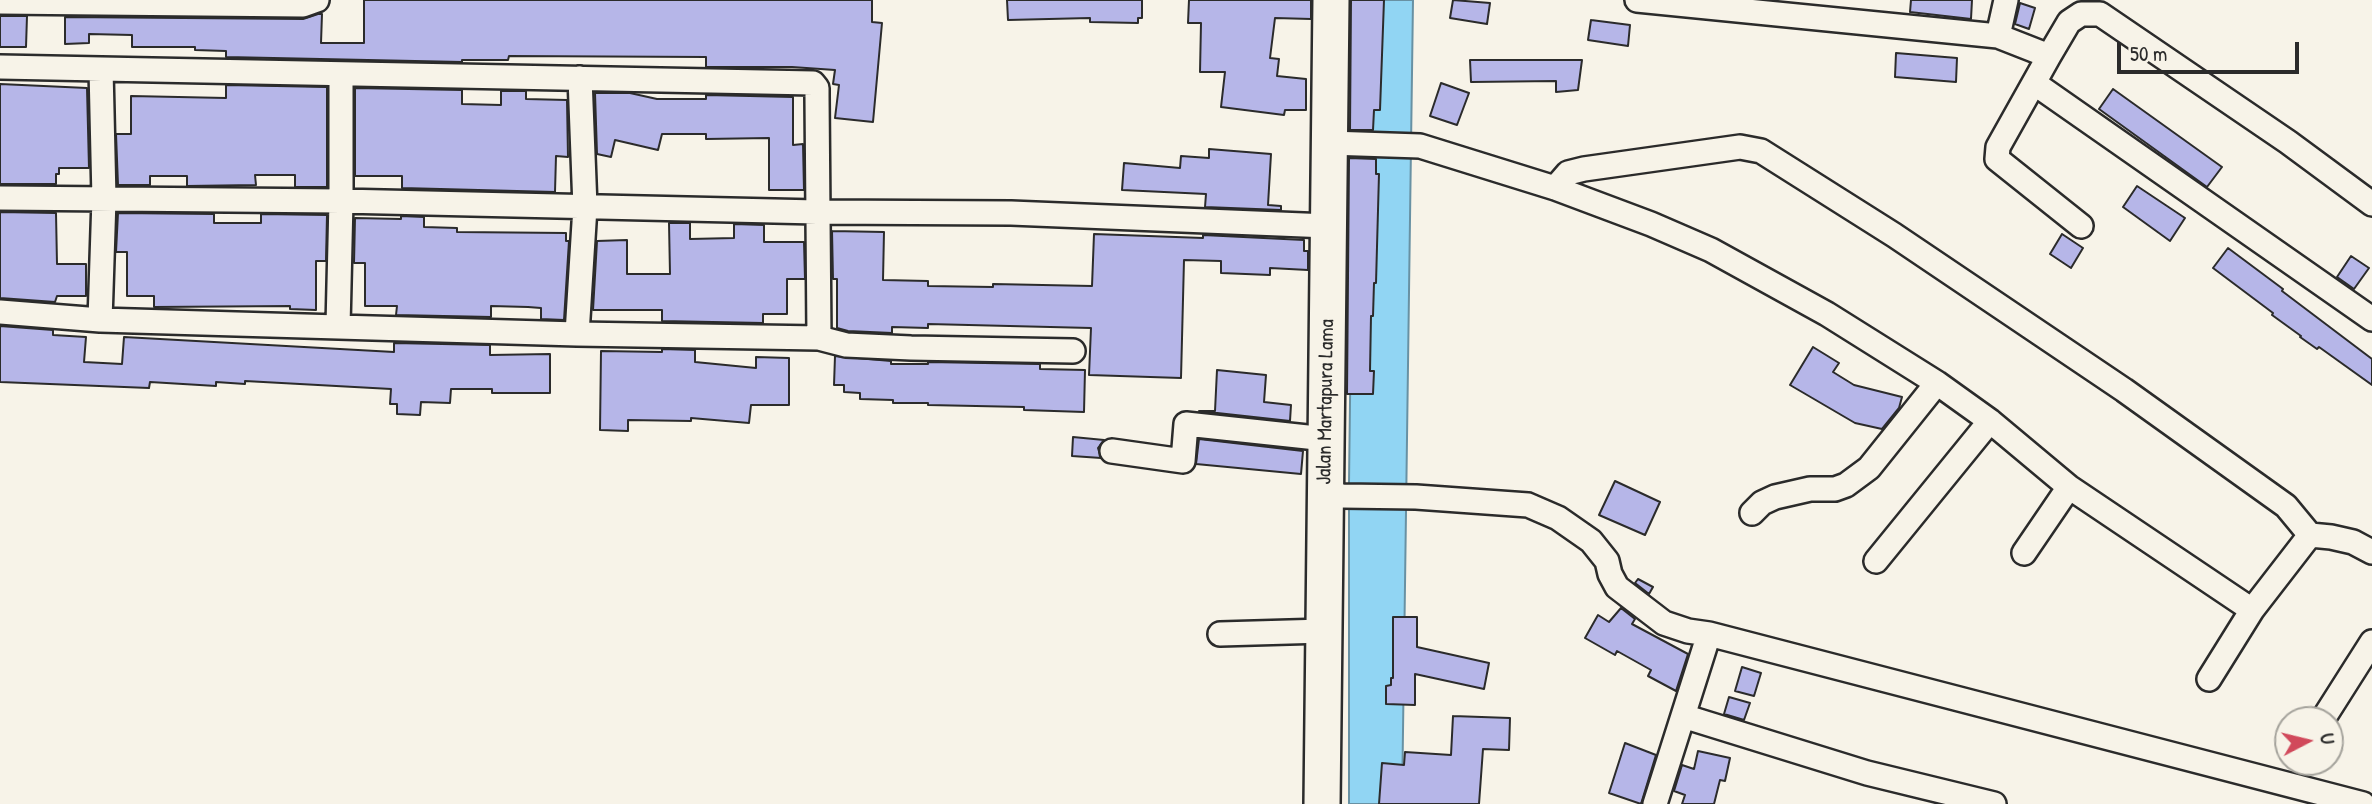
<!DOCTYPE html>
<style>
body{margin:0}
#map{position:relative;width:2372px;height:804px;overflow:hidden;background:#f7f3e8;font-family:"Patrick Hand",sans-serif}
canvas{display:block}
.north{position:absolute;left:2274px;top:706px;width:70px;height:70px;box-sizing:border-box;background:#f7f3e8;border:2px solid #a5a39c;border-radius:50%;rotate:83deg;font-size:19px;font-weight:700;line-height:28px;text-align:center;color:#2b2b2b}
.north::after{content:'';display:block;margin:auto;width:24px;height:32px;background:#d1495b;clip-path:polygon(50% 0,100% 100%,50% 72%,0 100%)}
.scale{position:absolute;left:2117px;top:42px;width:182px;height:32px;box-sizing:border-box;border:4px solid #2b2b2b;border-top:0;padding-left:9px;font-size:21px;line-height:24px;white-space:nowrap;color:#2b2b2b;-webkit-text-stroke:5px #f7f3e8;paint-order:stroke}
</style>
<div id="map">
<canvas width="2372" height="804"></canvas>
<div class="north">U</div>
<div class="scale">50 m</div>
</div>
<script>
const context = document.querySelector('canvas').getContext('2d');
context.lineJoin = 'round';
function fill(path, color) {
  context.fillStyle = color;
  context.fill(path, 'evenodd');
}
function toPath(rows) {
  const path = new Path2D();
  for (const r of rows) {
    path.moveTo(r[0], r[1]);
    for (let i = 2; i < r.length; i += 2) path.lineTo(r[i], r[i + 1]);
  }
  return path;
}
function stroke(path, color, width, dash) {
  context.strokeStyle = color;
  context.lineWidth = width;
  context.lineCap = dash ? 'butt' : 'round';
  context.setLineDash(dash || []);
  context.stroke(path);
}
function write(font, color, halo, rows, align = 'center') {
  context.font = font + ' "Patrick Hand",sans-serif';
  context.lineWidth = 5;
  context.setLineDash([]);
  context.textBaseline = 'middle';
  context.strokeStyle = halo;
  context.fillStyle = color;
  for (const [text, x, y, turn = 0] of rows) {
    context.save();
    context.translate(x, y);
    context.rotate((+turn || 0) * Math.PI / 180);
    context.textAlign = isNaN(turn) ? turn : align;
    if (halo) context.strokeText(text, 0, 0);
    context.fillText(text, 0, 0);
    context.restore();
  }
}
const water = toPath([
 [1355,0,1413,0,1402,804,1349,804,1349,483,1355,0]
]);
fill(water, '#91d5f3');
stroke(water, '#6891a3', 2);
const building = toPath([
 [364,0,872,0,872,22,882,23,873,122,835,118,839,85,833,84,835,70,792,67,706,67,706,57,509,56,508,60,462,60,462,62,226,57,226,51,195,50,195,47,132,47,132,35,89,34,89,43,65,44,65,17,303,19,318,14,322,14,321,43,364,43,364,0],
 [1007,0,1142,0,1142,18,1138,18,1138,23,1090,22,1090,18,1008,20,1007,0],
 [1189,0,1311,0,1311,19,1275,18,1270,58,1279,59,1277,76,1306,79,1306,110,1285,110,1284,115,1221,107,1225,72,1200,72,1201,23,1188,23,1189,0],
 [1351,0,1384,0,1380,110,1374,110,1373,130,1350,130,1351,0],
 [1453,0,1490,3,1487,24,1450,18,1453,0],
 [1911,0,1972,0,1971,19,1910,12,1911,0],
 [2020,3,2035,8,2029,29,2015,24,2020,3],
 [0,16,27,16,26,47,0,47,0,16],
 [1591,20,1630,25,1628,46,1588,40,1591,20],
 [1896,53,1957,58,1956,82,1895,77,1896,53],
 [1470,60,1582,60,1578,90,1556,92,1556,81,1471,82,1470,60],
 [1441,83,1469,93,1457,125,1430,116,1441,83],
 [0,84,87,88,89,168,59,168,59,174,56,174,56,184,0,184,0,84],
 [226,85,327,87,327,187,295,187,295,175,255,175,256,185,187,186,187,176,150,176,150,185,118,185,116,134,131,134,131,96,226,98,226,85],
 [355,88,462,90,462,104,501,105,501,91,526,91,526,99,567,100,568,157,556,156,555,192,402,188,402,176,355,176,355,88],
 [2113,89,2222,167,2207,187,2099,109,2113,89],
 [595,93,630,93,657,99,706,99,706,95,793,97,793,145,803,144,804,190,769,190,769,138,706,139,706,134,662,134,658,150,615,140,611,157,597,154,595,93],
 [1209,149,1271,154,1268,205,1281,206,1281,210,1205,207,1206,194,1122,190,1124,163,1180,168,1181,156,1209,158,1209,149],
 [1349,158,1376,159,1376,174,1379,174,1376,283,1374,283,1373,316,1371,316,1370,371,1374,371,1373,394,1347,394,1349,158],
 [2137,186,2185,218,2170,241,2123,207,2137,186],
 [0,212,56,213,57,264,86,264,86,296,57,296,55,302,0,298,0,212],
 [118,213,214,214,214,223,261,223,261,214,327,215,326,261,316,261,316,310,290,309,290,306,154,307,154,296,127,296,127,252,116,252,118,213],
 [401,216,424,217,424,227,457,228,457,232,566,233,566,241,569,241,564,320,541,319,541,308,528,307,491,306,491,317,396,315,397,306,365,306,365,263,354,263,355,218,401,219,401,216],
 [669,223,690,223,690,239,734,238,734,224,764,225,764,242,804,242,805,279,787,279,787,314,763,314,763,323,662,321,662,310,593,310,597,241,627,240,627,274,670,274,669,223],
 [832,231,884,232,883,280,928,281,928,286,993,287,993,284,1092,286,1094,234,1203,238,1203,235,1304,240,1304,251,1308,251,1308,270,1270,268,1270,275,1221,273,1221,261,1184,260,1181,378,1089,375,1091,328,928,324,928,328,892,327,892,333,848,331,837,328,837,279,833,279,832,231],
 [2062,234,2083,248,2071,268,2050,254,2062,234],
 [2228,248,2283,289,2282,291,2372,359,2372,385,2319,347,2317,349,2300,337,2301,336,2272,315,2273,313,2213,268,2228,248],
 [2351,256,2369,268,2354,289,2337,277,2351,256],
 [0,326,53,330,53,335,86,337,84,362,122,364,124,337,394,352,394,343,490,345,490,355,550,354,550,393,492,393,492,389,451,389,450,403,421,402,420,415,397,414,397,404,390,404,391,389,245,381,245,384,216,382,216,386,150,382,149,388,0,382,0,326],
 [1813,347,1839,363,1833,372,1854,385,1902,397,1899,408,1882,429,1855,423,1790,385,1813,347],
 [662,349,695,350,695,362,756,368,756,357,789,358,789,405,751,405,749,423,691,418,691,421,628,420,628,431,600,430,601,351,662,352,662,349],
 [835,356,891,361,891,364,928,364,928,362,1040,364,1040,369,1085,370,1084,412,1024,410,1024,407,928,405,928,403,893,403,893,400,860,399,860,393,844,392,844,385,834,385,835,356],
 [1217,370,1266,375,1264,402,1291,405,1290,421,1199,411,1215,411,1217,370],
 [1073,437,1104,440,1098,448,1101,458,1072,456,1073,437],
 [1199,439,1303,451,1301,474,1196,464,1199,439],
 [1615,481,1660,502,1645,535,1599,515,1615,481],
 [1638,579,1653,587,1649,594,1635,583,1638,579],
 [1621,608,1635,619,1632,624,1688,654,1676,691,1648,676,1651,670,1617,651,1615,655,1585,638,1598,615,1609,622,1621,608],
 [1393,617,1417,617,1417,647,1489,663,1484,689,1415,674,1415,705,1386,704,1386,686,1391,685,1391,678,1393,678,1393,617],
 [1742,667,1761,673,1754,696,1735,691,1742,667],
 [1729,697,1750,703,1744,720,1724,714,1729,697],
 [1453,716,1510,718,1509,750,1483,749,1479,804,1379,804,1382,763,1404,765,1405,752,1451,755,1453,716],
 [1625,743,1656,755,1641,804,1609,793,1625,743],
 [1698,751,1730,758,1725,781,1720,780,1714,804,1682,804,1685,795,1674,791,1682,765,1694,769,1698,751]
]);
fill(building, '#b6b6e8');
stroke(building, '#2b2b2b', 2);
const street = toPath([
 [1637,0,1998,36,2049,56],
 [0,2,303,5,317,0],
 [1998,36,2006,0],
 [0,67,813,83,817,88,817,96,819,338],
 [2034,83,2372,319],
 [1329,143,1420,146,1555,188,1651,224,1711,250,1827,314,1937,383,1990,421,2069,487,2252,610],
 [1555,188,1568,173,1584,169,1740,147,1761,151,1894,235,2124,390,2286,506,2310,535,2331,537,2353,542,2372,552],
 [0,198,341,201,817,212,1011,213,1328,226],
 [2081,226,1997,159,1998,147,2049,56,2069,22,2081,14,2100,14,2288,142,2372,204],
 [0,312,100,320,577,334,819,338,846,345,911,348,1073,351],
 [100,320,104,199,101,69],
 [338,326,341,201,341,74],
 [577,334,585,207,580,78],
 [1112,451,1183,461,1186,424,1326,439],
 [1325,491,1342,496,1416,497,1528,505,1558,518,1591,541,1607,561,1610,574,1617,587,1664,623,1688,631,1709,634,2363,804],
 [1752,513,1762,503,1775,497,1810,489,1835,489,1846,485,1869,468,1937,383],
 [2024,553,2069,487],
 [1876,561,1990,421],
 [1220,634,1324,631],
 [2209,679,2252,610,2310,535],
 [1683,716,1867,773,1994,804],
 [2325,716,2372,642],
 [1655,804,1709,634]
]);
const primary = toPath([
 [1322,804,1331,0]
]);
stroke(street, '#2b2b2b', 28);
stroke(primary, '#2b2b2b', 40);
stroke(street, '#f7f3e8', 23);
stroke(primary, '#f7f3e8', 35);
write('21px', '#2b2b2b', '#f7f3e8', [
 ["Jalan Martapura Lama",1326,402,-89]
]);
</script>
